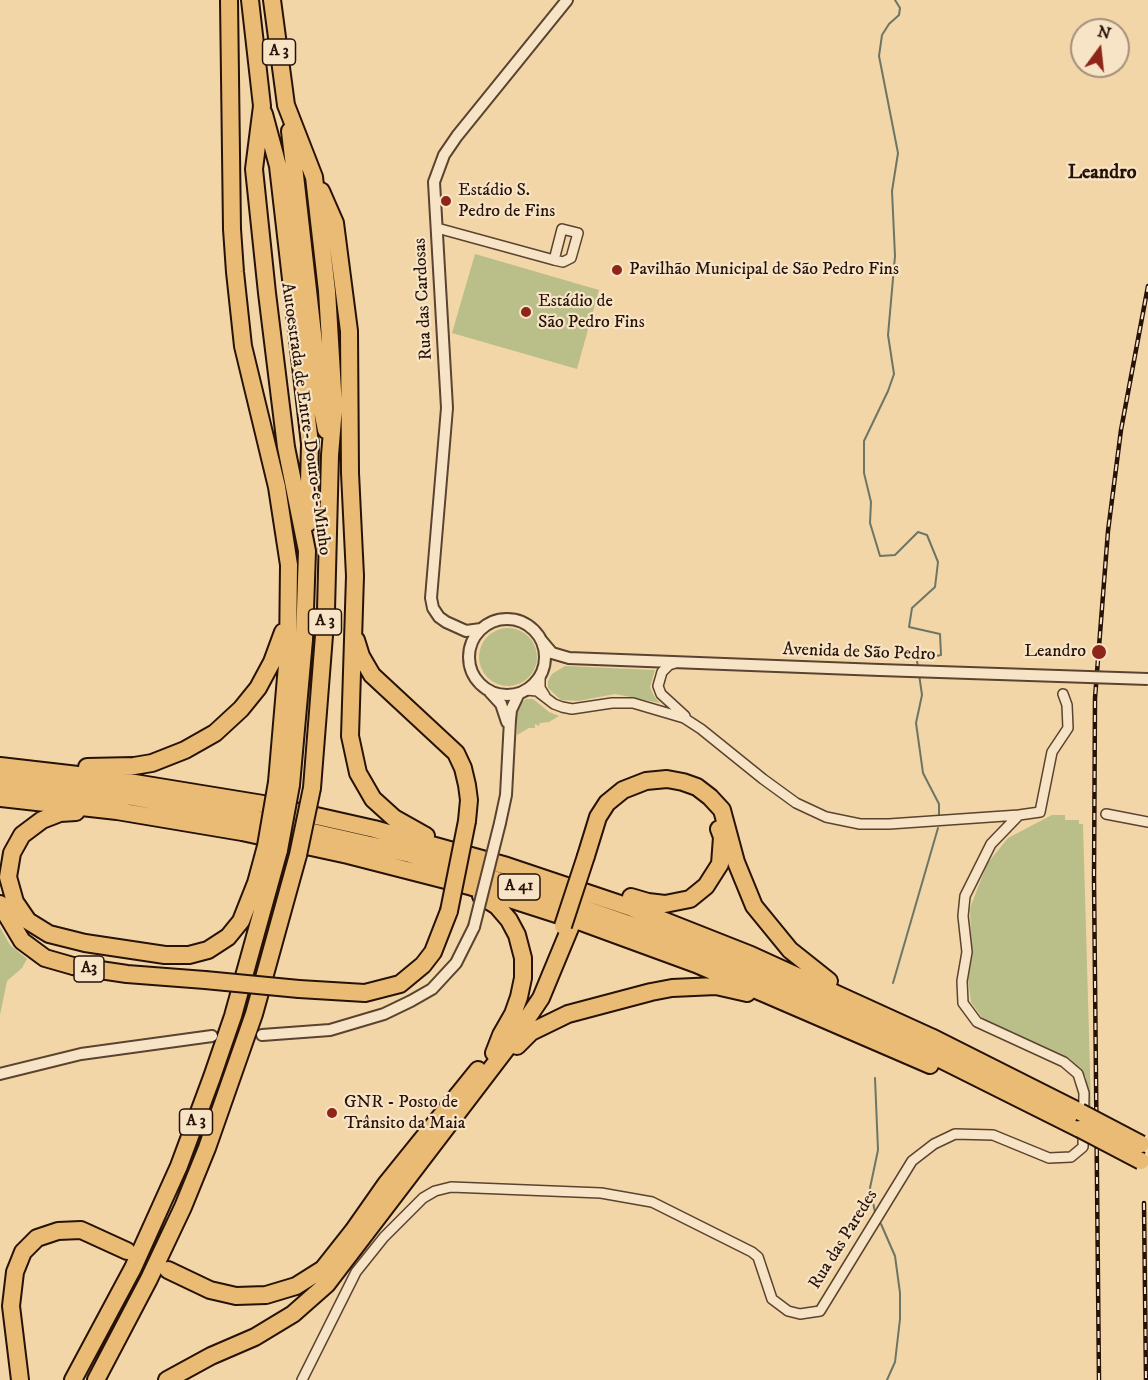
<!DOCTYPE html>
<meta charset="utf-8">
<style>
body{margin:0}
#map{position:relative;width:1148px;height:1380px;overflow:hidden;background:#f2d6a8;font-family:"IM FELL DW Pica",serif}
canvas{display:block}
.north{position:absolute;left:1070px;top:18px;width:60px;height:60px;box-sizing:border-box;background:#f7e4c6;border:2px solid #a4907a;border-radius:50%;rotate:15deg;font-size:16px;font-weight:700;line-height:24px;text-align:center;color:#271207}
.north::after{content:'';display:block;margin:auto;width:21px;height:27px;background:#8f2418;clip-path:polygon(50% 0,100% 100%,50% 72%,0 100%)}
</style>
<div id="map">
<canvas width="1148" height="1380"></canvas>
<div class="north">N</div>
</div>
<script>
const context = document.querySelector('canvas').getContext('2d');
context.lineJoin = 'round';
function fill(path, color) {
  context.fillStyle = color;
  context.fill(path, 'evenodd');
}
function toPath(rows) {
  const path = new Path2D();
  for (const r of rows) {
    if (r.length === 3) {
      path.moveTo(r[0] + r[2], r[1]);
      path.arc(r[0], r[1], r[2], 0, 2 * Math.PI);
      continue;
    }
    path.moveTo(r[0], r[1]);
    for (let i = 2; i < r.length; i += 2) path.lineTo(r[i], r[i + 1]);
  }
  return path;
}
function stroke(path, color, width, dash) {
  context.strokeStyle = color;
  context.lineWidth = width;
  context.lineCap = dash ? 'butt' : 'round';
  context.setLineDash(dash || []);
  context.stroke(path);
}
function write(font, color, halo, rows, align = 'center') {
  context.font = font + ' "IM FELL DW Pica",serif';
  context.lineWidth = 4.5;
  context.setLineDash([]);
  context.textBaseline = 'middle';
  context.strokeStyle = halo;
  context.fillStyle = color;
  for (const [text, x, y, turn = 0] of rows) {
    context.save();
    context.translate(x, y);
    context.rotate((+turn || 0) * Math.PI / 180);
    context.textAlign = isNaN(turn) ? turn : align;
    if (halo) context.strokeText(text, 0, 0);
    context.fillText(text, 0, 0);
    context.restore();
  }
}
fill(toPath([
 [475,254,599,290,577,369,452,333],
 [508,657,29],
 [565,666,655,670,650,687,654,696,660,703,615,694,578,701,561,700,548,688,548,681,552,674],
 [526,699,533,699,549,712,559,716,549,722,540,723,539,726,535,724,535,728,529,728,517,735,517,713,520,704],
 [1052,815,1065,815,1065,820,1079,820,1079,824,1083,824,1091,1106,1087,1104,1086,1077,1070,1059,983,1019,971,1002,968,978,972,958,970,908,987,864,1008,838],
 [0,927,10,945,27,959,22,968,7,981,0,1015]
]), '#babe88');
stroke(toPath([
 [895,0,900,8,899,15,889,24,882,35,879,56,898,153,892,191,895,256,888,335,894,374,888,391,864,441,864,473,871,502,870,523,880,556,895,555,918,532,927,535,938,562,935,587,912,608,909,627,940,634,941,655,917,660,918,668],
 [919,674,922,695,916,723,923,773,939,804,939,815],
 [893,983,938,828],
 [875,1078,878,1150,870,1188,875,1212],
 [881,1224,895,1256,900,1293,900,1319,895,1362,887,1380]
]), '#6d7665', 2);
const minor = toPath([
 [437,228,554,260,563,262,571,258,578,233,562,229,554,260],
 [675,663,669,665,662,672,658,686,661,694,685,716],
 [540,677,540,688,545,696],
 [526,690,537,691,554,704,562,707,572,709,612,703,633,703,684,718,701,729,763,779,796,803,826,817,860,824,889,824,1019,815,1040,812,1052,752,1068,728,1067,705,1063,694],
 [1106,814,1148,822],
 [302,1380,356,1272,384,1237,423,1198,435,1191,451,1187,601,1193,652,1202,752,1252,758,1257,772,1299,788,1311,800,1314,820,1311,912,1161,934,1144,955,1134,993,1135,1049,1158,1071,1157,1083,1147,1084,1093,1078,1074,1064,1062,977,1022,963,1003,962,981,967,952,963,916,965,896,991,844,1019,815]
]);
const tertiary = toPath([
 [507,657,38],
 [481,629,466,631,446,622,439,617,433,608,431,598,447,408,434,182,444,155,457,136,567,0],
 [541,640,552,653,569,658,880,670],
 [490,692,501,704,507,722],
 [500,823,506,795,510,720,511,710,519,693],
 [262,1035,330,1030,384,1014,411,1001,432,989,456,963,474,927],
 [0,1074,81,1054,212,1036]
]);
const motorway = toPath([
 [229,0,232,229,235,272,243,346,277,487,289,565,288,654,277,782],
 [250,0,262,106,254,169,267,293,286,447,307,551,304,640,291,785],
 [272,0,286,105,314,177,327,291,334,407,330,455,326,610,312,788],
 [264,114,278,166,310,444,308,523],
 [290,131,321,405,326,430],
 [321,191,335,223,349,331,350,473,355,576,350,736,358,773,373,799,394,818,426,836],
 [356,640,361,656,372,675,456,753,463,768,467,785,469,800,467,821],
 [0,766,104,778,263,804,374,829,507,866,632,908,751,955,931,1037,1080,1112],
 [87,767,134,766,152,763,185,750,215,733,241,709,258,688,272,662,283,632],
 [0,782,133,797,251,818,410,854,536,892,640,928,776,982,928,1053,1080,1129],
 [0,798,117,811,242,832,348,855,469,886,584,923,696,964,930,1065],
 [76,812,60,813,42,820,22,835,12,853,8,877,15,902,28,921,49,934,85,943,165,955,189,955,208,950,228,937,241,921,256,883,266,846],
 [586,856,598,817,607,803,623,790,646,781,667,779,683,782,697,787,710,797,722,810,736,862,754,906,790,950,829,981],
 [481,896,497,906,509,920,517,935,523,958,523,978,519,997,513,1014,501,1035,494,1053],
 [631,897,648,902,665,904,690,899,706,886,720,864,722,837,719,829],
 [0,904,22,941,45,958,73,966,127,974,205,980],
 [299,989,365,993,400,984,423,965,433,952,449,911],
 [517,1046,531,1032,568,1014,651,992,672,988,716,986,747,993],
 [168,1270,210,1290,236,1296,266,1295,296,1286,323,1269,353,1231,386,1184,478,1070],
 [20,1380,11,1306,15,1272,23,1252,37,1238,58,1231,81,1230,127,1251],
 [73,1380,133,1268,179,1166,212,1077,233,1016,279,850],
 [96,1380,149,1279,183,1207,207,1148,254,1014,298,855],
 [167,1380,211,1356,255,1337,293,1314,327,1284,510,1044,541,998,570,928]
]);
stroke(minor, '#5a432f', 12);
stroke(tertiary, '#5a432f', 14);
stroke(motorway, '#271207', 20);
stroke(minor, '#f7e4c6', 9);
stroke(tertiary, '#f7e4c6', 10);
stroke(motorway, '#e9bb74', 16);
const rail = toPath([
 [1144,1203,1146,1380],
 [1099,1380,1094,879,1095,698,1108,531,1121,430,1148,286]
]);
stroke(rail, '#271207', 4.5);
stroke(rail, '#f7e4c6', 2, [7]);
const tertiaryBridge = toPath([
 [880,670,1148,679],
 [474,927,500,823]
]);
const motorwayBridge = toPath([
 [266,846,277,782],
 [279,850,291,785],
 [298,855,312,788],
 [449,911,467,821],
 [563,926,586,856],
 [205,980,299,989],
 [1080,1112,1141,1144],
 [1080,1129,1141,1161]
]);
stroke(tertiaryBridge, '#5a432f', 14, []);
stroke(motorwayBridge, '#271207', 20, []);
stroke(tertiaryBridge, '#f7e4c6', 10);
stroke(motorwayBridge, '#e9bb74', 16);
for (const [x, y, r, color] of [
 [446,201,6,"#8f2418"],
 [617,270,6,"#8f2418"],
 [526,312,6,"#8f2418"],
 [1099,652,8,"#8f2418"],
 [332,1113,6,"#8f2418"]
]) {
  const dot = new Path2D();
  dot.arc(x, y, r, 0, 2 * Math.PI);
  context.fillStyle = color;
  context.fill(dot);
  stroke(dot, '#f7e4c6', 2);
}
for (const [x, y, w] of [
 [279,52,33],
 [325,622,33],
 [519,887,42],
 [89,969,30],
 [196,1122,33]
]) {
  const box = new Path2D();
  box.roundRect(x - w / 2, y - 13, w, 26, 4.5);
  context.fillStyle = '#f7e4c6';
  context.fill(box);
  stroke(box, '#271207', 1.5);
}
write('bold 16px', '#271207', null, [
 ["A 3",279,52],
 ["A 3",325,622],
 ["A 41",519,887],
 ["A3",89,969],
 ["A 3",196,1122]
]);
write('18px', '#271207', '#f7e4c6', [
 ["Estádio S.",458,191],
 ["Pedro de Fins",458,212],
 ["Pavilhão Municipal de São Pedro Fins",629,270],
 ["Estádio de",538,302],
 ["São Pedro Fins",538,323],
 ["Leandro",1086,652,"right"],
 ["GNR - Posto de",344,1103],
 ["Trânsito da Maia",344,1124]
], 'left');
write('18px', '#271207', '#f7e4c6', [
 ["Rua das Cardosas",424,299,-93],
 ["Autoestrada de Entre-Douro-e-Minho",305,419,82],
 ["Avenida de São Pedro",859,653,2],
 ["Rua das Paredes",844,1240,-58]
]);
write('bold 20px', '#271207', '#f7e4c6', [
 ["Leandro",1102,174]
]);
</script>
